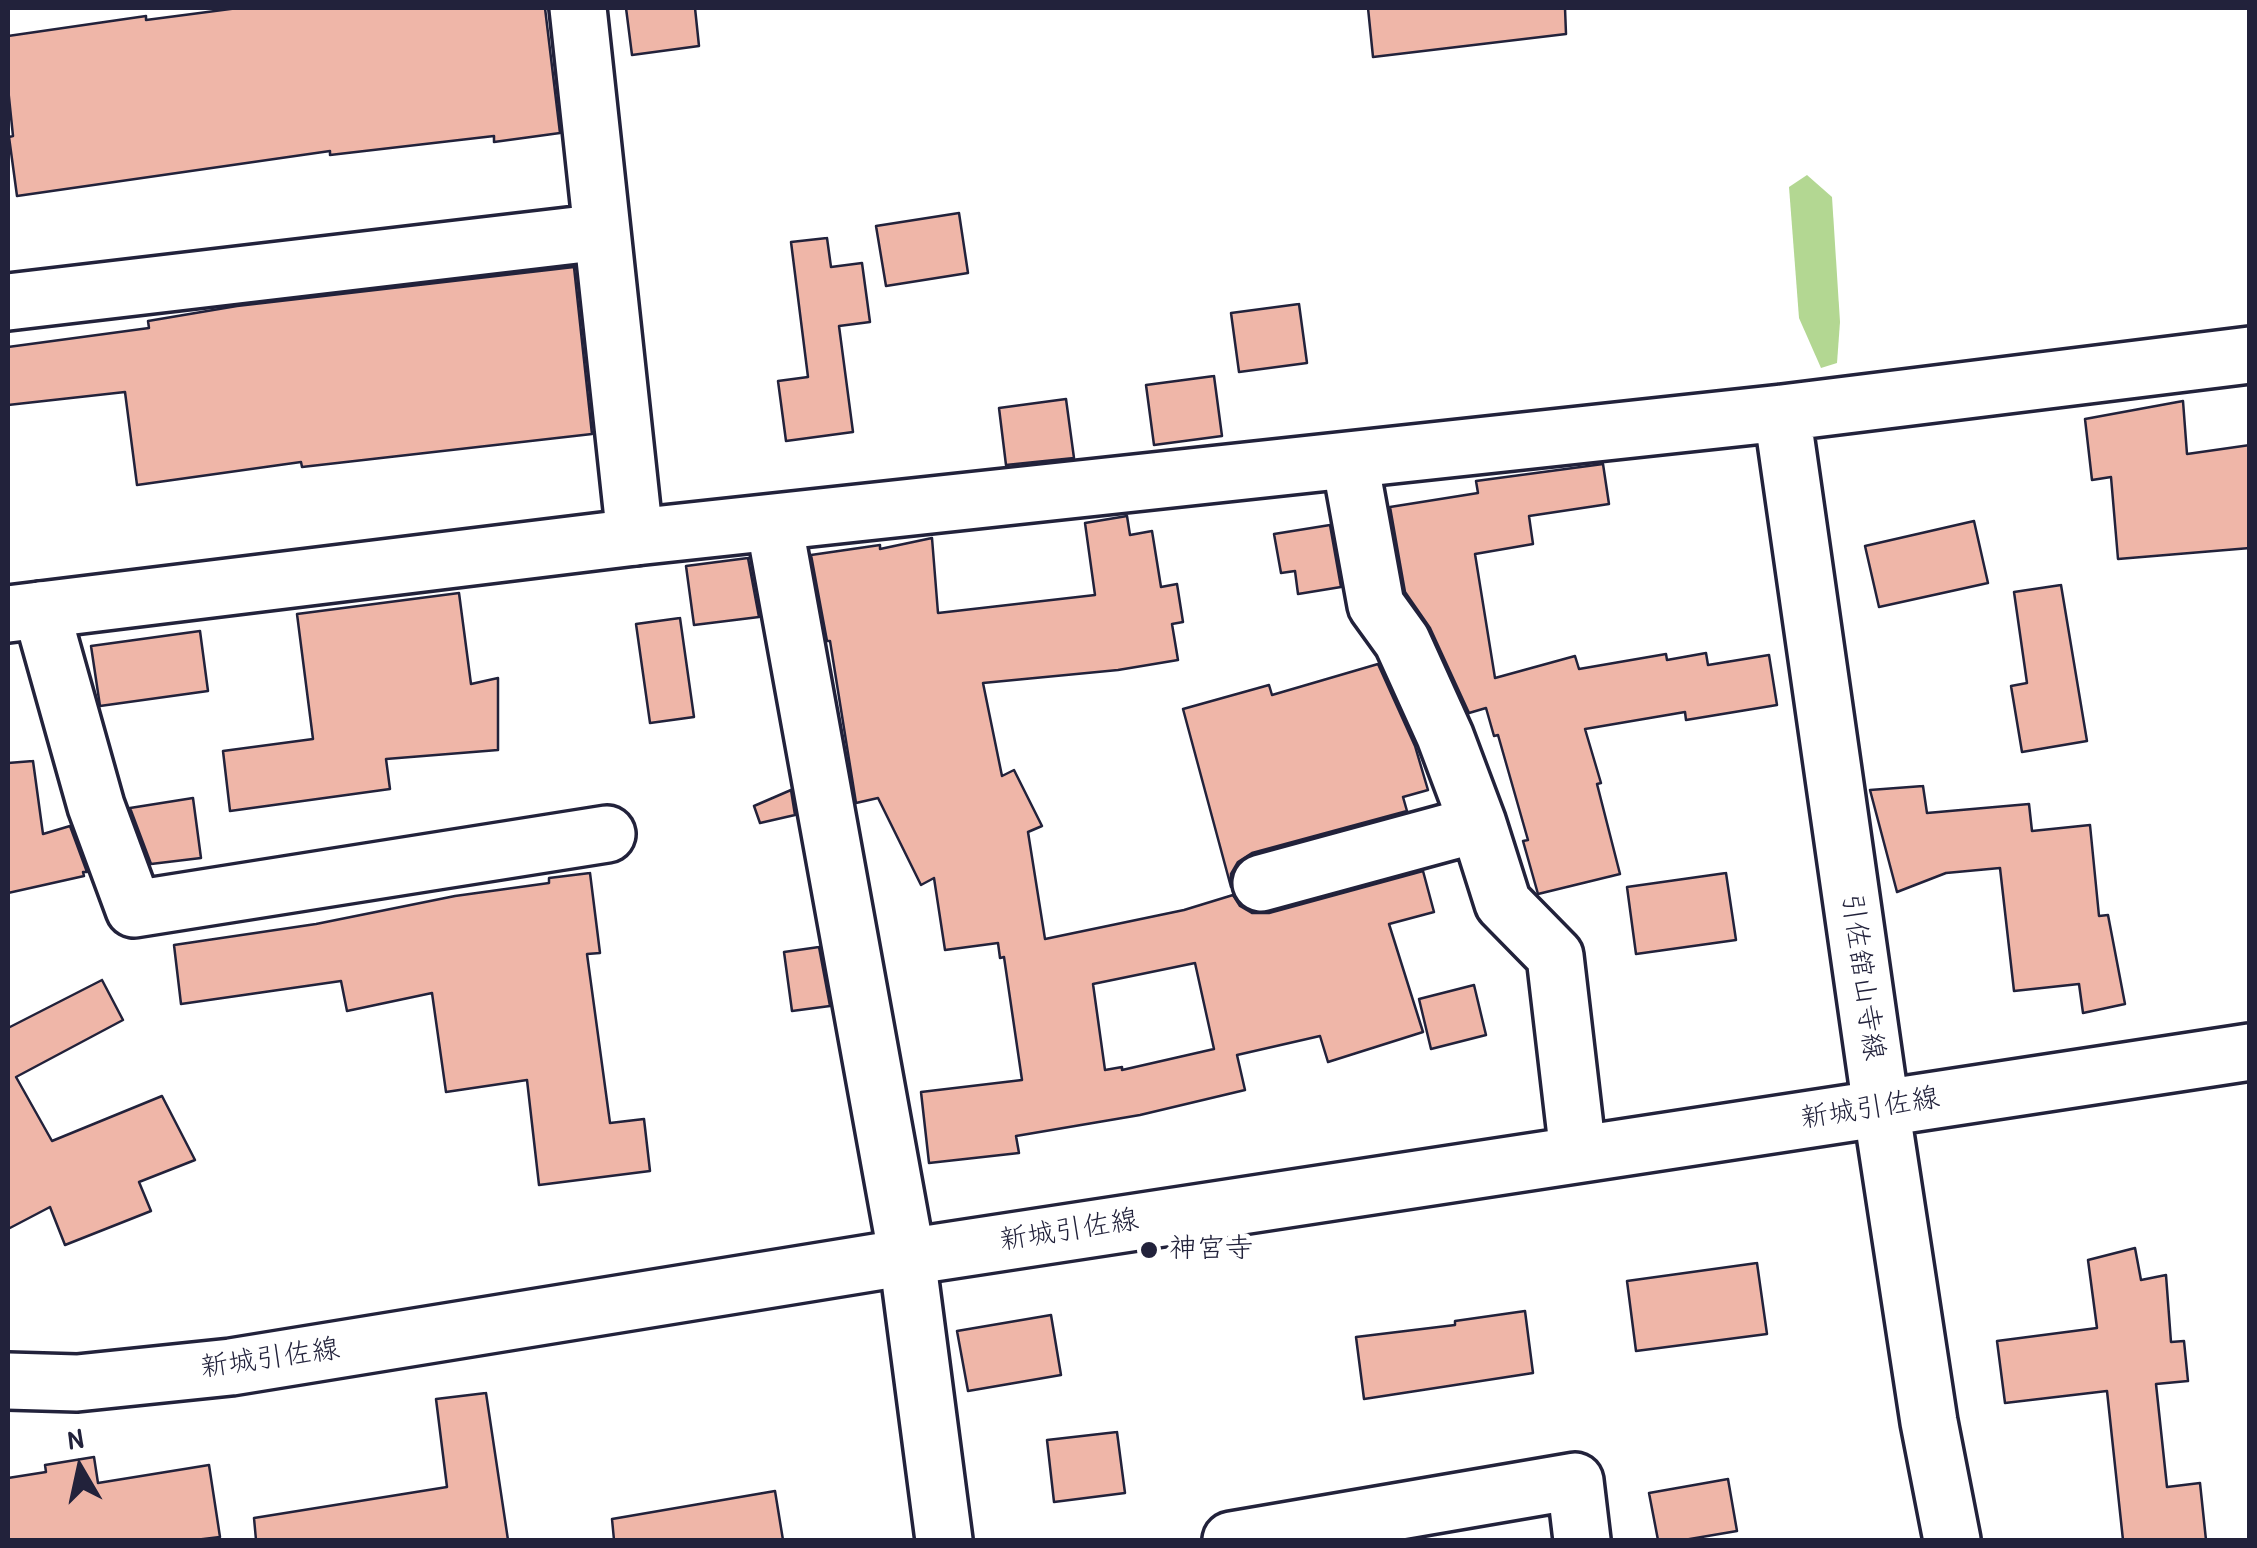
<!DOCTYPE html>
<meta charset="utf-8">
<style>
body{margin:0}
#map{position:relative;width:2257px;height:1548px;overflow:hidden;background:#fff;font-family:"Patrick Hand",sans-serif}
canvas{display:block}
.frame{position:absolute;inset:0;border:10px solid #22223b;pointer-events:none}
.north{position:absolute;left:30px;top:1418px;width:100px;height:100px;-webkit-text-stroke:8px #fff;paint-order:stroke;rotate:351deg;font-size:28px;font-weight:700;line-height:40px;text-align:center;color:#22223b}
.north::after{content:'';display:block;margin:auto;width:35px;height:45px;background:#22223b;clip-path:polygon(50% 0,100% 100%,50% 72%,0 100%)}
</style>
<div id="map">
<canvas width="2257" height="1548"></canvas>
<div class="frame"></div>
<div class="north">N</div>
</div>
<script>
const context = document.querySelector('canvas').getContext('2d');
context.lineJoin = 'round';
function fill(path, color) {
  context.fillStyle = color;
  context.fill(path, 'evenodd');
}
function toPath(rows) {
  const path = new Path2D();
  for (const r of rows) {
    path.moveTo(r[0], r[1]);
    for (let i = 2; i < r.length; i += 2) path.lineTo(r[i], r[i + 1]);
  }
  return path;
}
function stroke(path, color, width, dash) {
  context.strokeStyle = color;
  context.lineWidth = width;
  context.lineCap = dash ? 'butt' : 'round';
  context.setLineDash(dash || []);
  context.stroke(path);
}
function write(font, color, halo, rows, align = 'center') {
  context.font = font + ' "Patrick Hand","Klee One",sans-serif';
  context.lineWidth = 10;
  context.setLineDash([]);
  context.textBaseline = 'middle';
  context.strokeStyle = halo;
  context.fillStyle = color;
  for (const [text, x, y, turn = 0] of rows) {
    context.save();
    context.translate(x, y);
    context.rotate((+turn || 0) * Math.PI / 180);
    context.textAlign = isNaN(turn) ? turn : align;
    if (halo) context.strokeText(text, 0, 0);
    context.fillText(text, 0, 0);
    context.restore();
  }
}
fill(toPath([
 [1807,175,1832,197,1840,322,1837,363,1821,368,1799,318,1789,187]
]), '#b3d792');
const building = toPath([
 [238,8,545,8,560,133,494,142,494,136,330,155,330,151,17,196,9,137,13,136,8,88,8,36,146,16,146,20,238,8],
 [626,8,695,8,699,46,632,55,626,8],
 [1368,8,1565,8,1566,34,1373,57,1368,8],
 [959,213,968,273,886,286,876,226,959,213],
 [827,238,831,267,862,263,870,322,839,326,853,432,786,441,778,381,808,377,791,242,827,238],
 [574,267,592,434,302,467,301,462,137,485,125,392,8,405,8,347,149,328,148,321,237,306,574,267],
 [1299,304,1307,363,1239,372,1231,313,1299,304],
 [1214,376,1222,436,1154,445,1146,385,1214,376],
 [1066,399,1074,458,1006,465,999,408,1066,399],
 [2183,401,2187,454,2250,445,2250,548,2118,559,2111,477,2092,480,2085,419,2183,401],
 [1603,464,1609,504,1529,516,1533,544,1475,554,1495,678,1575,656,1579,669,1666,654,1667,660,1706,653,1708,665,1769,655,1777,705,1686,720,1685,712,1585,729,1601,783,1597,784,1620,874,1538,894,1523,841,1528,840,1498,735,1494,736,1486,708,1469,713,1430,628,1405,592,1390,507,1478,493,1476,481,1603,464],
 [1127,516,1130,535,1152,531,1161,587,1177,584,1183,622,1172,624,1178,660,1118,670,983,683,1002,776,1014,770,1042,826,1028,832,1045,939,1184,910,1233,895,1240,906,1252,913,1269,913,1423,871,1434,912,1389,924,1423,1032,1328,1062,1320,1036,1237,1055,1245,1090,1140,1115,1016,1136,1019,1153,929,1163,921,1092,1022,1080,1004,957,1000,958,998,943,945,950,934,878,921,885,878,798,856,803,830,641,827,641,811,555,880,545,880,549,932,538,938,613,1095,595,1085,523,1127,516],
 [1195,963,1214,1049,1122,1070,1122,1067,1105,1070,1093,984,1195,963],
 [1974,521,1988,583,1879,607,1865,546,1974,521],
 [1330,525,1341,587,1298,594,1295,571,1281,573,1274,534,1330,525],
 [748,558,759,617,694,625,686,566,748,558],
 [2061,585,2087,741,2022,752,2011,686,2027,683,2014,592,2061,585],
 [459,593,471,684,498,678,498,750,386,759,390,789,230,811,223,751,313,739,297,614,459,593],
 [680,618,694,717,650,723,636,624,680,618],
 [200,631,208,691,100,706,91,646,200,631],
 [1378,664,1415,746,1428,790,1403,797,1407,811,1252,853,1238,862,1231,874,1231,887,1183,709,1269,685,1272,695,1378,664],
 [33,761,43,834,70,826,87,872,83,872,84,876,8,893,8,763,33,761],
 [1923,786,1927,813,2029,804,2032,831,2090,825,2099,916,2108,915,2125,1004,2083,1013,2079,984,2014,991,2000,868,1946,873,1897,892,1870,790,1923,786],
 [791,790,795,815,760,823,754,806,791,790],
 [193,798,201,858,151,864,130,808,193,798],
 [590,873,600,953,587,954,610,1123,644,1119,650,1171,539,1185,527,1080,446,1092,432,993,347,1011,341,981,181,1004,174,945,316,924,455,896,549,883,549,878,590,873],
 [1726,873,1736,940,1636,954,1627,887,1726,873],
 [819,947,830,1006,792,1011,784,952,819,947],
 [102,980,123,1020,16,1077,52,1141,162,1096,195,1160,139,1182,151,1211,65,1245,50,1207,8,1229,8,1028,102,980],
 [1474,985,1486,1035,1431,1049,1419,999,1474,985],
 [2135,1248,2141,1280,2166,1275,2171,1342,2184,1341,2188,1381,2156,1384,2167,1487,2200,1483,2206,1540,2123,1540,2107,1391,2005,1403,1997,1341,2097,1328,2088,1260,2135,1248],
 [1757,1263,1767,1334,1636,1351,1627,1281,1757,1263],
 [1525,1311,1533,1373,1364,1399,1356,1337,1455,1325,1455,1321,1525,1311],
 [1051,1315,1061,1375,968,1391,957,1331,1051,1315],
 [486,1393,508,1540,256,1540,254,1518,447,1487,436,1399,486,1393],
 [1117,1432,1125,1493,1054,1502,1047,1440,1117,1432],
 [94,1457,98,1483,209,1465,220,1537,195,1540,8,1540,8,1478,46,1472,45,1465,94,1457],
 [1728,1479,1737,1531,1684,1540,1658,1540,1649,1493,1728,1479],
 [775,1491,783,1540,614,1540,612,1519,775,1491]
]);
fill(building, '#efb6a8');
stroke(building, '#22223b', 2.5);
const street = toPath([
 [578,8,635,537],
 [8,302,602,232],
 [1350,462,1376,605,1402,641,1445,736,1478,824],
 [774,523,907,1257,944,1540],
 [41,610,96,806,134,909,607,834],
 [1261,883,1478,824,1503,903,1555,956,1578,1153],
 [1231,1540,1575,1481,1582,1540]
]);
const secondary = toPath([
 [1782,413,1881,1107,1929,1422,1952,1540],
 [8,614,635,537,1782,413,2250,355],
 [8,1381,77,1383,231,1367,907,1257,2250,1052]
]);
stroke(street, '#22223b', 62);
stroke(secondary, '#22223b', 62);
stroke(street, '#fff', 55);
stroke(secondary, '#fff', 55);
for (const [x, y, r, color] of [
 [1149,1250,10,"#22223b"]
]) {
  const dot = new Path2D();
  dot.arc(x, y, r, 0, 2 * Math.PI);
  context.fillStyle = color;
  context.fill(dot);
  stroke(dot, '#fff', 4);
}
write('28px', '#22223b', '#fff', [
 ["引佐舘山寺線",1862,977,82],
 ["新城引佐線",1870,1109,-9],
 ["新城引佐線",1069,1231,-9],
 ["新城引佐線",270,1359,-8]
]);
write('28px', '#22223b', '#fff', [
 ["神宮寺",1169,1250]
], 'left');
</script>
